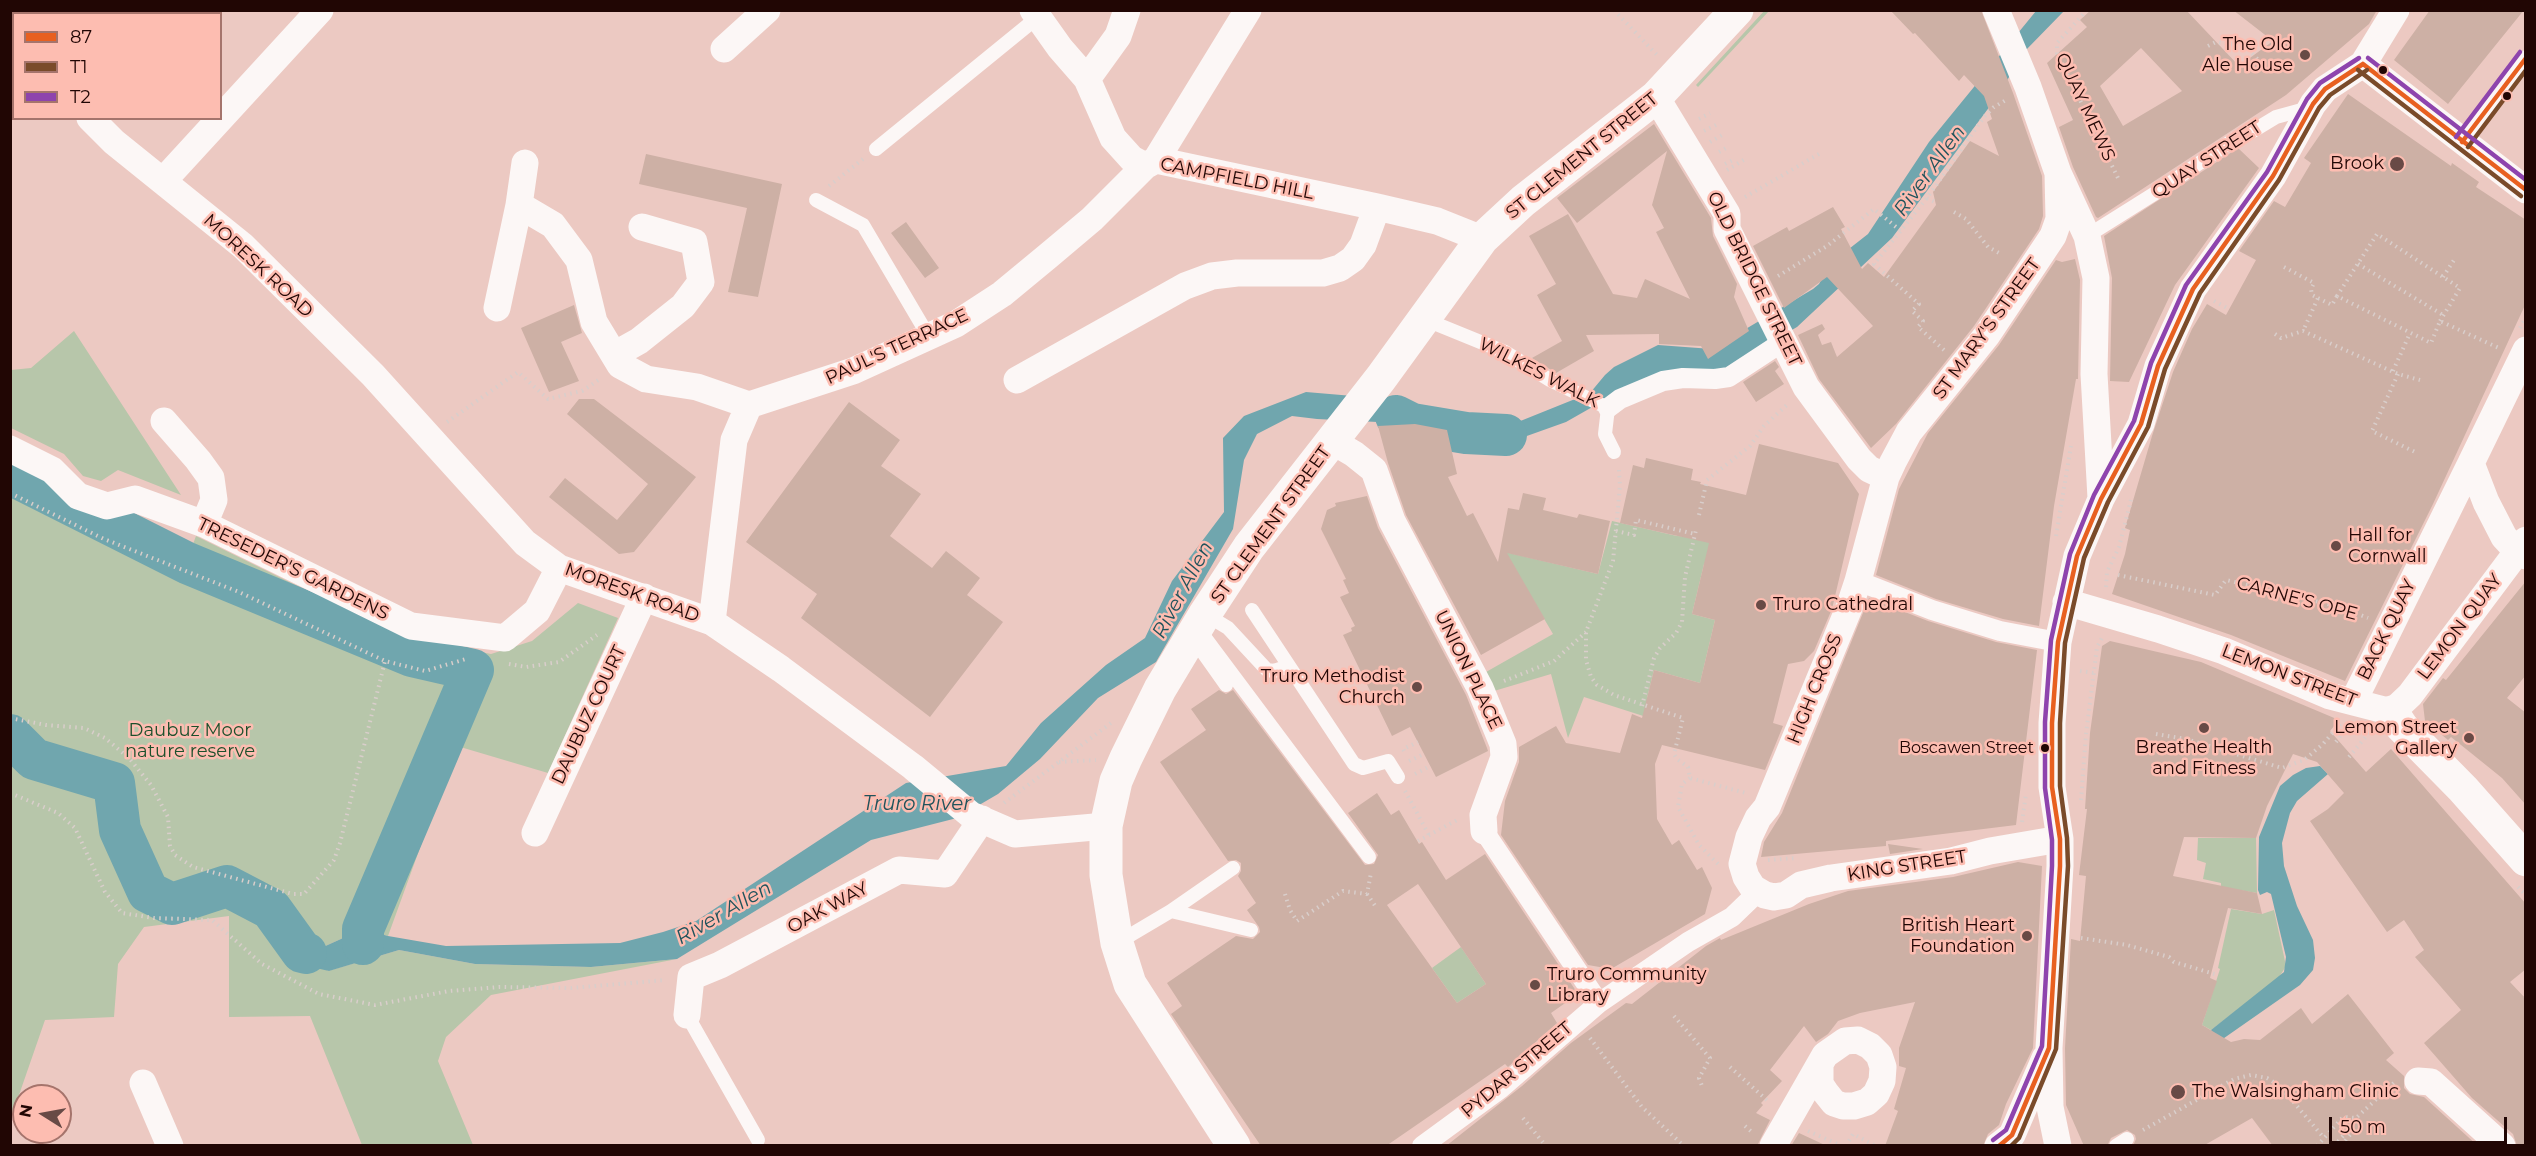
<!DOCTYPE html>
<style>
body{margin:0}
#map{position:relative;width:2536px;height:1156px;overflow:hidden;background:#ecc9c2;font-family:Montserrat,sans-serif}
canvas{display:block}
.frame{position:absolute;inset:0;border:12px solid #210604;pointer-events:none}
.legend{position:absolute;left:12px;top:12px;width:210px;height:108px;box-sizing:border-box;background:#fdbdb1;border:2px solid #a5746c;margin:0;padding:8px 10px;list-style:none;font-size:18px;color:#210604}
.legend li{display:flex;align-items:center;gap:12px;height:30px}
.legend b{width:30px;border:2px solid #a5746c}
.north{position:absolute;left:12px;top:1084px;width:60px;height:60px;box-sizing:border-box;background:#fdbdb1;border:2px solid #a5746c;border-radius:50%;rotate:281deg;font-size:16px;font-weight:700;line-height:24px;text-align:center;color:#210604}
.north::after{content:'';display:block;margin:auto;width:21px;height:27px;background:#684a46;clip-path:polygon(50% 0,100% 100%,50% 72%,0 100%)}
.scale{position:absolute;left:2329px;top:1117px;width:178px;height:27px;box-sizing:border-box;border:3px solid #210604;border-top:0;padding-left:8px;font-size:18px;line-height:21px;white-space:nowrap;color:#210604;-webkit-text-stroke:4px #fdbdb1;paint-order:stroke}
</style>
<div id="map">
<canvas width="2536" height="1156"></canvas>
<div class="frame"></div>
<ul class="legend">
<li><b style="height:8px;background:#e86020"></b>87</li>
<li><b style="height:8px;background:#7a4b2a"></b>T1</li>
<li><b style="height:8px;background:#8e44ad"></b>T2</li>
</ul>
<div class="north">N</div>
<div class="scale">50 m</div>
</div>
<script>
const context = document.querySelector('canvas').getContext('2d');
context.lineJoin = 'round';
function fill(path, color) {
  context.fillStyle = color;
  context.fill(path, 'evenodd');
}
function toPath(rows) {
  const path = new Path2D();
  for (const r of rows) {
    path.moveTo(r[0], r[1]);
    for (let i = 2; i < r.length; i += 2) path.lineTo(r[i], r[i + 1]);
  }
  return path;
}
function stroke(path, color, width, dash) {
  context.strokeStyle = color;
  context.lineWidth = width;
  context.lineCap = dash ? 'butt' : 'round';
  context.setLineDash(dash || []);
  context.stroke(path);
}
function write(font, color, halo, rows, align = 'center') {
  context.font = font + ' Montserrat,sans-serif';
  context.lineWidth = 5;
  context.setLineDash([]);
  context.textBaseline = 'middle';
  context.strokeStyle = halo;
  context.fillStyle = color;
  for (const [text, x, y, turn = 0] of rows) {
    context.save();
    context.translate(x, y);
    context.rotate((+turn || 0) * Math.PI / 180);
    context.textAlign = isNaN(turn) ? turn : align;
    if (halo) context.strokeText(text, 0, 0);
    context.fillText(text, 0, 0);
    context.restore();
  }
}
fill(toPath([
 [1765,10,1769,11,1698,87,1696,85],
 [74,331,181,495,118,470,101,481,83,476,64,454,11,428,11,370,31,368],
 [10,462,44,479,68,501,186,563,196,536,397,635,491,654,532,641,578,603,618,618,548,773,457,746,388,936,363,929,321,948,300,935,289,914,272,909,328,971,399,950,475,964,591,967,677,959,491,995,446,1037,438,1061,473,1145,362,1145,310,1016,229,1017,229,916,144,927,118,964,114,1017,45,1020,11,1118],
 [1612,521,1677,536,1736,539,1704,564,1692,614,1715,620,1700,683,1654,670,1647,698,1687,730,1584,697,1568,738,1551,674,1494,691,1486,672,1553,634,1505,552,1598,574],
 [2198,838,2256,838,2257,893,2221,887,2221,883,2203,879,2206,863,2197,860],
 [2231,909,2262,914,2274,910,2286,966,2278,979,2211,1030,2202,1025,2220,969,2218,968],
 [1461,947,1486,984,1457,1003,1432,968]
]), '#b7c6aa');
fill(toPath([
 [2036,11,2064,11,2026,50,1996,98,1892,238,1797,327,1714,375,1624,389,1566,422,1510,442,1467,441,1447,429,1418,424,1317,419,1292,416,1257,434,1244,460,1233,529,1156,662,1098,698,1040,759,998,794,957,818,871,840,677,959,591,967,475,964,399,950,329,971,294,963,271,909,289,914,300,935,321,948,363,929,388,936,446,946,620,943,663,932,696,921,906,783,1006,766,1041,723,1106,665,1145,638,1172,581,1224,512,1223,438,1244,416,1306,392,1353,396,1460,425,1503,428,1590,393,1605,375,1614,367,1658,345,1712,349,1813,289,1819,284,1831,263,1868,234,1929,142],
 [2320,766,2328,774,2297,801,2290,813,2282,843,2284,866,2297,906,2313,940,2315,958,2313,970,2300,985,2217,1043,2211,1030,2284,972,2286,957,2271,894,2267,892,2260,895,2258,890,2259,837,2280,786,2293,775,2306,768]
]), '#70a6ae');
stroke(toPath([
 [1396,416,1412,424,1466,433,1506,435],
 [10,474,187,563,412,656,473,670,363,929,363,944],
 [10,735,34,759,114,783,120,830,148,892,172,904,227,886,271,909,302,952,306,953]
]), '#70a6ae', 42);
fill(toPath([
 [1890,10,1981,10,2013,93,2042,176,2043,216,2039,229,1974,326,1896,424,1871,448,1819,379,1798,335,1822,324,1825,329,1818,335,1822,345,1831,342,1837,357,1873,326,1827,277,1784,308,1753,246,1787,227,1789,231,1833,207,1845,227,1841,229,1862,269,1868,263,1884,277,1936,205,1933,192,1970,141,1999,156,1987,122,1992,119,1984,96,1964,75,1959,81,1915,33,1913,34],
 [2091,10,2186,10,2239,66,2273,41,2233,10,2377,10,2369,24,2286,95,2098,218,2096,217,2073,167,2059,127,2073,120,2047,63,2087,27,2080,20],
 [2141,48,2182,91,2123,126,2100,86],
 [2430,10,2524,10,2448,104,2394,60],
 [2348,94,2451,166,2452,163,2479,182,2476,187,2526,220,2526,303,2433,504,2345,681,2231,635,2112,594,2125,554,2130,530,2125,528,2152,436,2173,372,2192,329,2207,304,2226,315,2256,260,2239,251,2274,201,2285,207,2311,163,2304,158],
 [1654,124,1711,218,1713,236,1737,284,1734,297,1749,331,1708,359,1701,346,1659,344,1659,334,1586,335,1594,351,1556,373,1532,358,1562,341,1537,295,1556,284,1529,236,1568,214,1613,294,1637,298,1645,279,1690,299,1656,232,1664,228,1652,205,1667,151,1577,223,1557,198],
 [2238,148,2259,168,2175,285,2129,382,2110,381,2112,278,2104,236],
 [646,154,782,184,758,297,728,292,747,208,639,184],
 [906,222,939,268,925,278,891,233],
 [2075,259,2080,280,2078,379,2076,379,2054,506,2039,626,2003,619,1936,599,1876,575,1899,489,1928,433,1999,345,2056,260,2062,262],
 [574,305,582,333,561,342,579,381,549,392,521,328],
 [1775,361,1779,367,1775,371,1784,384,1756,402,1743,382],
 [579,399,594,399,696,477,634,552,619,554,549,497,565,478,617,520,648,484,567,414],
 [849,402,900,440,881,466,921,494,890,536,932,568,946,551,980,578,967,595,1003,622,930,717,801,618,817,594,746,542],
 [1415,424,1447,430,1457,474,1448,477,1467,516,1473,513,1498,562,1508,508,1519,510,1523,493,1546,498,1543,510,1577,518,1579,514,1610,521,1598,574,1507,553,1545,619,1481,655,1406,515,1388,463,1378,426],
 [1759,444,1838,463,1859,494,1832,609,1814,651,1804,661,1788,664,1773,723,1783,726,1765,770,1662,745,1655,764,1657,819,1672,845,1679,840,1697,870,1702,867,1712,888,1705,914,1611,969,1588,965,1501,835,1505,801,1519,762,1519,747,1556,726,1566,743,1620,753,1632,714,1642,718,1654,670,1700,683,1715,620,1692,614,1709,543,1620,523,1633,465,1644,468,1646,458,1693,469,1691,480,1701,482,1700,484,1746,495],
 [1367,496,1378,528,1466,695,1487,748,1488,751,1436,777,1410,727,1392,736,1343,635,1352,631,1351,628,1355,626,1340,597,1349,593,1343,580,1346,579,1321,529,1327,510,1336,506,1335,503],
 [2526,581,2526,675,2507,698,2526,713,2526,805,2502,778,2471,753,2451,737,2448,740,2425,721,2423,704,2443,678,2446,680],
 [1869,598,1928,621,1996,642,2037,650,2016,825,1886,841,1886,846,1761,857,1764,842,1782,813],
 [2110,641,2201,662,2339,720,2330,731,2366,772,2391,749,2526,904,2526,969,2510,982,2526,999,2526,1146,2517,1146,2513,1134,2472,1098,2424,1043,2461,1010,2415,957,2424,950,2404,920,2387,932,2310,821,2328,809,2344,793,2317,762,2293,754,2267,806,2256,838,2184,837,2173,876,2257,893,2262,914,2228,908,2210,978,2217,981,2202,1025,2231,1042,2244,1039,2260,1040,2301,1008,2312,1024,2348,994,2394,1053,2386,1060,2404,1076,2404,1088,2410,1094,2424,1097,2478,1146,2273,1146,2252,1118,2203,1146,2133,1146,2136,1139,2135,1135,2127,1130,2111,1138,2107,1146,2084,1146,2066,1105,2065,1048,2071,939,2080,941,2086,876,2079,875,2087,809,2085,809,2090,733,2102,646],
 [1219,690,1226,694,1233,690,1365,865,1374,864,1378,855,1348,813,1377,793,1391,815,1399,810,1419,844,1422,842,1446,880,1485,854,1578,994,1551,1013,1557,1023,1508,1067,1505,1064,1386,1146,1261,1146,1171,1014,1182,1006,1167,983,1236,936,1253,939,1260,932,1259,927,1247,910,1256,903,1238,876,1241,871,1241,863,1236,860,1228,861,1160,762,1206,730,1191,709],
 [1418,884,1486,984,1457,1003,1387,905],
 [1888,844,1923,849,1890,854],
 [2018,862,2042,866,2033,1048,2006,1104,1999,1125,1988,1134,1983,1146,1885,1146,1898,1111,1894,1109,1906,1068,1899,1066,1899,1048,1915,1002,1860,1013,1838,1021,1828,1034,1816,1042,1804,1026,1770,1070,1782,1081,1761,1103,1763,1105,1756,1113,1770,1120,1757,1146,1446,1146,1522,1086,1571,1043,1626,1003,1632,1004,1706,946,1720,938,1721,940,1809,904,1848,891,1953,877],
 [1799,1133,1827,1146,1791,1146]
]), '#cdb0a5');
stroke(toPath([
 [1614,10,1657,55],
 [2087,10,2057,43,2057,53,2118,178],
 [2208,46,2216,42,2242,46,2249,50,2263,65],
 [1699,119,1710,113],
 [1704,131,1716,125],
 [1710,142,1722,135],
 [1719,152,1728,147],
 [1725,164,1735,159],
 [1727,170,1747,158],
 [829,186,863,159],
 [1745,197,1819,154],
 [1927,198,1937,203],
 [1954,212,1966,219,1988,247,2001,254],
 [2358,264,2443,315],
 [2284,267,2314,283,2311,289,2312,295,2318,298,2303,331],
 [1778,276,1827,246,1874,209,1901,231],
 [2443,277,2456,257],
 [2318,298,2332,305,2337,296],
 [2214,301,2229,309],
 [2440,321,2460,288,2377,234,2337,296,2431,343,2440,321,2499,348],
 [2520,328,2526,317],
 [2275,334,2281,338,2303,331,2398,374,2420,380],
 [1944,350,1918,327,1923,321,1912,311,1919,304,1874,264,1927,198,1984,117,1994,107,2006,100],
 [2393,371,2410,333],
 [2398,374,2372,431,2415,452,2414,455],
 [447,422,518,372,548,399,582,391,600,379],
 [1619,470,1620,486,1613,561,1586,632,1586,660,1591,677,1597,685,1614,695,1683,718,1674,754,1677,759,1688,767,1690,778,1746,793],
 [10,493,104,539,239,592,385,661,425,671,466,659],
 [1699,515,1707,480,1750,446,1764,426,1789,403],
 [1616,531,1634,535,1636,520,1695,534],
 [2056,536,2071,446],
 [2118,575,2215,595,2226,580,2340,607,2368,618],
 [2106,587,2107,572,2119,547,2131,500],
 [509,664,526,667,559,662,597,635],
 [2080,671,2094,673],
 [1504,681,1554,661,1586,632],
 [1642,706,1654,658,1660,648,1676,633,1682,622,1685,577,1696,530],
 [10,718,46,725,84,728,105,738,129,758,151,785,168,817,170,846,175,855,193,867,293,894,304,894,334,860,340,843,385,661],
 [2156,734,2186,739,2282,768,2304,760,2323,744,2341,723],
 [2336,742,2348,725],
 [1404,751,1403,749,1418,742],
 [2349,757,2369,733],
 [1409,761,1424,754],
 [1059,762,1096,760],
 [1415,774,1430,766],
 [1690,778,1682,784,1678,807,1699,845,1718,864],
 [1405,791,1429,835],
 [10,793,58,813,75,828,105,892,122,913,154,918,212,920,262,964,319,994,375,1005,449,991,500,987,572,988,666,980],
 [2081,800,2086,734,2097,647,2102,638],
 [1004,803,1111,723],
 [2022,822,2026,794],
 [1418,841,1459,819],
 [1768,860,1796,858],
 [2518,887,2526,895],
 [1285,894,1290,910,1297,921,1343,891,1367,894,1371,873],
 [1367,894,1376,907],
 [2081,938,2127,945,2169,957,2174,962,2218,975],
 [2525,999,2526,998],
 [1674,1016,1710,1058,1699,1078,1702,1086],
 [1590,1038,1642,1107,1684,1146],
 [1730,1067,1770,1103],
 [1523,1118,1546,1146],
 [1745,1126,1753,1133],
 [2143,1130,2234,1079,2251,1075,2267,1078,2280,1086,2324,1138],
 [1808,1131,1842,1146],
 [1846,1146,1853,1134,1876,1146],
 [2317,1146,2343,1117,2356,1118,2395,1082],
 [2334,1146,2351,1127,2354,1130,2341,1146]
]), '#d9cecb', 4, [1.5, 4.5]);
stroke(toPath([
 [2462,142,2526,57],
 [876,149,1038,17],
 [816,200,863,225,929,337],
 [2087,236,2157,192,2236,138,2243,137,2276,117,2309,108],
 [1424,319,1505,352,1550,380,1608,408,1605,434,1614,452],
 [1252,610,1354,764,1363,768,1388,761,1398,777],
 [1205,614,1228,628,1267,670,1274,671,1289,666],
 [1197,627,1369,857],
 [1192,637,1226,685],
 [1171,911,1251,930],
 [1117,943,1171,911,1233,868],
 [687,1015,758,1140],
 [2116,1146,2127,1139]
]), '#fcf7f6', 14);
stroke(toPath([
 [1608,408,1620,399,1663,381,1683,378,1715,379,1729,377,1784,341],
 [1858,581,1932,610,2000,631,2058,642],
 [1484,831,1599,1003],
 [1422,1146,1500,1089,1599,1003,1688,942,1732,917,1758,892]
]), '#fcf7f6', 20);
stroke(toPath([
 [1033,10,1060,48,1087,79,1113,138,1132,159,1145,166,1156,160,1377,207,1437,221,1482,239],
 [1996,10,2028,87,2058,173,2087,236,2096,278,2094,374,2101,498],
 [10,45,14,47],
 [724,49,767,10],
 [2363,64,2526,190],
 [1087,79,1118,36,1127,10],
 [1656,97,1727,214,1727,229,1806,387,1859,459,1869,469,1886,477],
 [90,118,114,142,243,246,373,375,525,543,559,568,712,622,781,669,913,767,971,815,1015,834,1106,826],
 [1156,160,1248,10],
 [525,163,519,205,553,225,579,260,594,322,620,365,646,379,697,387,749,405],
 [2058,173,2059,219,2053,236,1987,335,1909,432,1893,462,1886,477,1858,581,1849,608,1767,807,1758,818,1749,837,1742,864,1746,877,1753,888,1765,895,1774,897,1786,895,1801,885,1831,878,1951,861,1990,851,2060,839],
 [163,181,320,10],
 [497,308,519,205],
 [2526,350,2471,463,2486,502,2504,537,2517,551,2526,556],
 [614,355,639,341,683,306,701,282,694,242,642,227],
 [1017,380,1185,286,1212,276,1237,273,1323,273,1340,268,1353,259,1363,245,1377,207],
 [164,421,198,460,211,478,214,500,204,524],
 [1332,441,1354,454,1374,470,1392,521,1480,688,1503,744,1504,757,1483,815,1484,831],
 [10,449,52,470,78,496,107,506,135,499,204,524,411,626,505,638,537,611,559,568],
 [2066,602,2158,629,2224,651,2330,696,2392,712,2410,695,2526,540],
 [712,622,734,440,749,405,853,371,956,324,1002,294,1048,256,1092,219,1145,166],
 [2353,702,2471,463],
 [535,833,644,597],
 [687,1015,691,977,720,965,899,870,945,874,982,819],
 [2418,1081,2431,1082,2502,1146],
 [143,1083,170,1146],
 [1773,1146,1825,1055,1845,1041,1858,1040,1870,1046,1879,1055,1883,1067,1882,1081,1876,1094,1867,1102,1854,1106,1843,1106,1834,1103,1826,1093,1820,1084,1820,1066],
 [1998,1146,2012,1135,2045,1058],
 [2058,1146,2050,1107,2049,1048,2060,866,2060,839,2052,787,2052,723,2058,642,2077,556,2101,499,2141,424,2158,366,2193,289,2273,176,2313,104,2325,89,2363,64,2396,10]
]), '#fcf7f6', 27);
stroke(toPath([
 [2392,712,2402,727,2463,789,2526,860]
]), '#fcf7f6', 33);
stroke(toPath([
 [1234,1146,1130,984,1117,943,1106,875,1106,826,1116,781,1126,758,1160,689,1205,614,1249,547,1381,378,1482,239,1523,201,1656,97,1737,10]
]), '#fcf7f6', 33);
stroke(toPath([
 [2363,64,2526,190],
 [2462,142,2526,58],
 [1999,1146,2012,1135,2049,1048,2060,866,2060,839,2052,787,2052,723,2058,642,2077,556,2101,499,2141,424,2158,366,2193,289,2273,176,2313,104,2325,89,2363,64]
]), '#e86020', 4.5);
stroke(toPath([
 [2358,70,2521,196],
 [2468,147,2526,70],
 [2011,1146,2019,1138,2056,1049,2068,866,2067,838,2060,786,2060,723,2065,643,2084,558,2108,502,2148,427,2165,369,2200,293,2279,180,2319,108,2330,95,2367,70]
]), '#7a4b2a', 4.5);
stroke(toPath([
 [2368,58,2526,180],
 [2456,137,2520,52],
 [1993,1140,2006,1130,2042,1046,2052,866,2052,840,2045,788,2045,722,2051,640,2070,554,2094,495,2134,421,2151,363,2186,285,2267,172,2307,99,2320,83,2359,58]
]), '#8e44ad', 4.5);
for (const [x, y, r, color] of [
 [2305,55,6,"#684a46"],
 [2383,70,5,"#210604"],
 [2507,96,5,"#210604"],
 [2397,164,8,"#684a46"],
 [2336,546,6,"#684a46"],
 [1761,605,6,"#684a46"],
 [1417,687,6,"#684a46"],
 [2204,728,6,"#684a46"],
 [2469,738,6,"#684a46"],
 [2045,748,5,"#210604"],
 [2027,936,6,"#684a46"],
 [1535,985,6,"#684a46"],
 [2178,1092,8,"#684a46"]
]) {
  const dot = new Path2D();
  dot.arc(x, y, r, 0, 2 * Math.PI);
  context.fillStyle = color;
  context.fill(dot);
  stroke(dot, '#fdbdb1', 2);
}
write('16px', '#210604', '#fdbdb1', [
 ["Boscawen Street",2034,748]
], 'right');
write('18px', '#210604', '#fdbdb1', [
 ["The Old",2293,45],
 ["Ale House",2293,66],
 ["Brook",2384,164],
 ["Hall for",2348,536,"left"],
 ["Cornwall",2348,557,"left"],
 ["Truro Cathedral",1773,605,"left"],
 ["Truro Methodist",1405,677],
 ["Church",1405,698],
 ["Lemon Street",2457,728],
 ["Gallery",2457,749],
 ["Breathe Health",2204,748,"center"],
 ["and Fitness",2204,769,"center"],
 ["British Heart",2015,926],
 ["Foundation",2015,947],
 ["Truro Community",1547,975,"left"],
 ["Library",1547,996,"left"],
 ["The Walsingham Clinic",2192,1092,"left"]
], 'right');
write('18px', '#210604', '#fdbdb1', [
 ["QUAY MEWS",2085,107,65],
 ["ST CLEMENT STREET",1582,156,-39],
 ["QUAY STREET",2207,160,-33],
 ["CAMPFIELD HILL",1237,179,11],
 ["MORESK ROAD",258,266,43],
 ["OLD BRIDGE STREET",1754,279,64],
 ["ST MARY'S STREET",1987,329,-54],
 ["PAUL'S TERRACE",897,347,-25],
 ["WILKES WALK",1539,373,27],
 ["ST CLEMENT STREET",1271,525,-54],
 ["TRESEDER'S GARDENS",293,569,26],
 ["MORESK ROAD",632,593,20],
 ["CARNE'S OPE",2297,599,15],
 ["LEMON QUAY",2460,627,-53],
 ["BACK QUAY",2387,630,-64],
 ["UNION PLACE",1468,670,64],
 ["LEMON STREET",2289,676,21],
 ["HIGH CROSS",1815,689,-68],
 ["DAUBUZ COURT",589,715,-65],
 ["KING STREET",1907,866,-9],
 ["OAK WAY",828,908,-28],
 ["PYDAR STREET",1517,1070,-40]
]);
write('18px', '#1c502b', '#fdbdb1', [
 ["Daubuz Moor",190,731],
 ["nature reserve",190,752]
]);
write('italic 20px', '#20535c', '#fdbdb1', [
 ["River Allen",1930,171,-54],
 ["River Allen",1183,590,-62],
 ["Truro River",917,804],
 ["River Allen",724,913,-30]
]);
</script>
